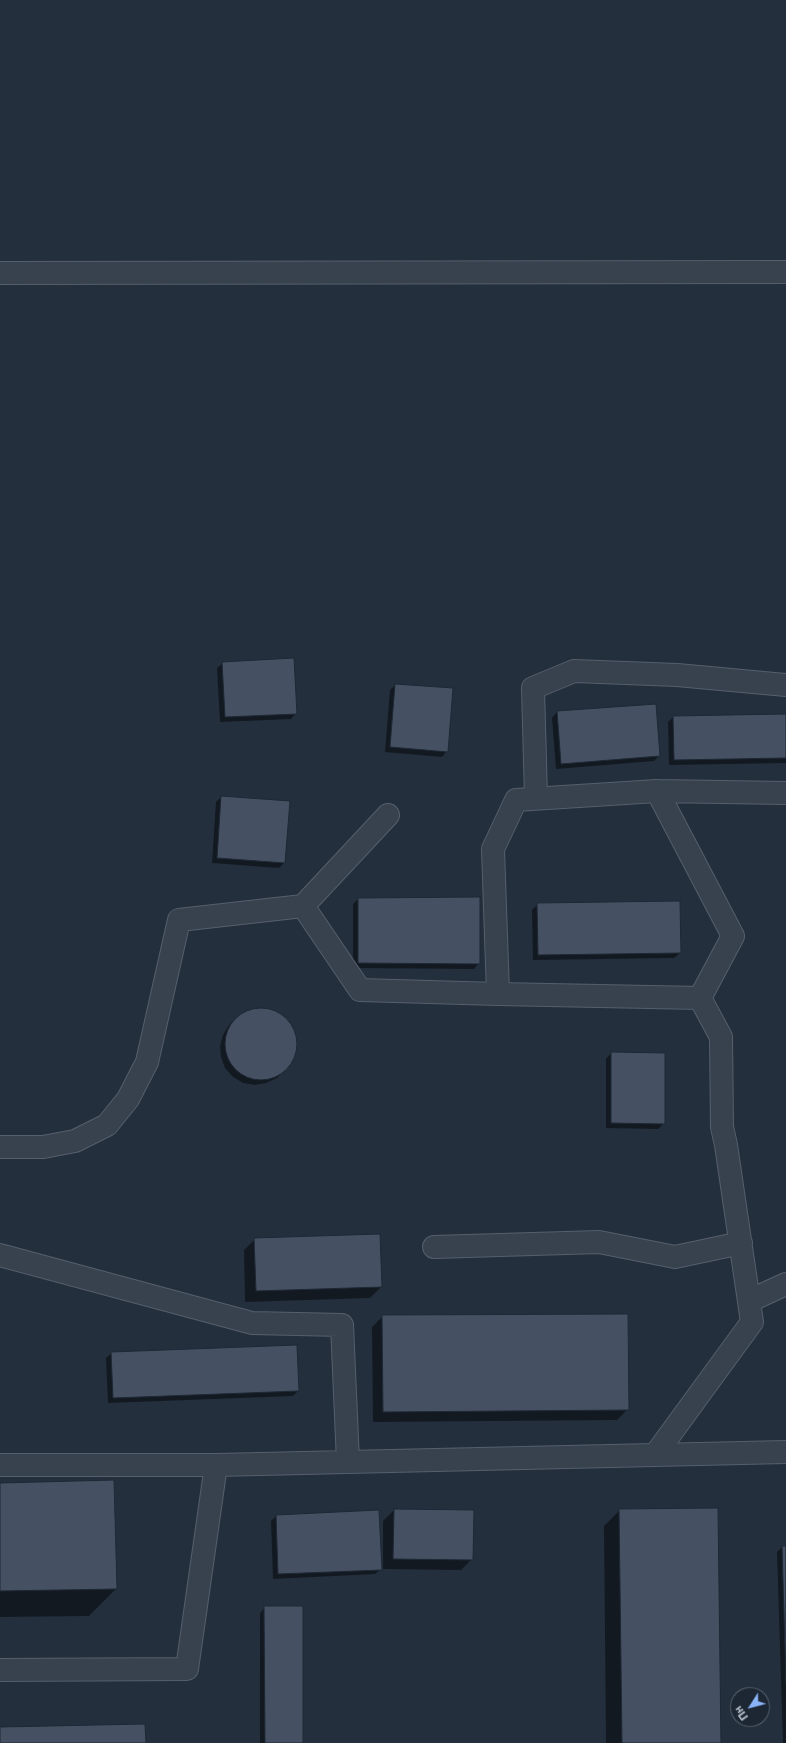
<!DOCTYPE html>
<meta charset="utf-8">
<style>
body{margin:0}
#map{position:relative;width:786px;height:1743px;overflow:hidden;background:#242f3e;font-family:Commissioner,sans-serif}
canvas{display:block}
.north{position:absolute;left:730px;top:1687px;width:40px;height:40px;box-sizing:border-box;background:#1d2633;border:1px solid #59626f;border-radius:50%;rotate:234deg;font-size:11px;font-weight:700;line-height:16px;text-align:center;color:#b4bcc9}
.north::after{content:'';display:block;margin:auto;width:14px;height:18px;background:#8ab4f8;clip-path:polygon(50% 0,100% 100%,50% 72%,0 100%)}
</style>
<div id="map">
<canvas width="786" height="1743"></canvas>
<div class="north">Пн</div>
</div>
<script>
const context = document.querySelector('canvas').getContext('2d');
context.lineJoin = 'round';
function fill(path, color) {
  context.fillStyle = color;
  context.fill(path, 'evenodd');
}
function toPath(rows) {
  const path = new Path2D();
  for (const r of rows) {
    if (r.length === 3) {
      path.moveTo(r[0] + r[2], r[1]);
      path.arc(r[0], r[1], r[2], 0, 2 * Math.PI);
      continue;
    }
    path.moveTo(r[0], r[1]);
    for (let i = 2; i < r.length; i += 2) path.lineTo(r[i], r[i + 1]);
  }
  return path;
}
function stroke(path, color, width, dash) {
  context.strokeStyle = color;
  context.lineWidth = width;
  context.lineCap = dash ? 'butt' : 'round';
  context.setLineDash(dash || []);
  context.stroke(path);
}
fill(toPath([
 [223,663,296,713,291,719,220,722,217,668],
 [395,685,452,689,447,751,442,757,385,752,390,690],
 [557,712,659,756,654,761,556,769,552,718],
 [786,715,786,763,669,765,668,722,673,717],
 [221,797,284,863,279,868,212,863,216,802],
 [358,899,479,963,474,969,353,968,353,904],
 [538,904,680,953,674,958,533,960,532,910],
 [255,1009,267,1009,278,1013,287,1020,293,1030,296,1041,295,1052,291,1063,283,1072,277,1078,266,1083,255,1085,243,1083,233,1077,225,1068,221,1057,220,1046,223,1035,229,1025,244,1012],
 [611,1053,664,1123,658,1129,606,1128,606,1059],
 [379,1235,381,1287,370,1298,245,1302,244,1250,255,1239],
 [383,1316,628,1409,617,1420,373,1422,372,1327],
 [112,1353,298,1391,293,1396,108,1403,106,1358],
 [0,1484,116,1589,89,1616,0,1617],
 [394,1510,472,1559,461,1570,383,1569,383,1521],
 [620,1510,720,1743,606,1743,604,1526],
 [276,1516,381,1569,375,1574,273,1579,271,1521],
 [782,1547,786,1547,786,1743,783,1743,777,1552],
 [265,1607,302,1743,260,1743,260,1613]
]), '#0007');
const building = toPath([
 [294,658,297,714,225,717,222,662,294,658],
 [395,684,453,688,448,752,390,747,395,684],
 [656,704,660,756,561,764,557,711,656,704],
 [786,714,786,758,674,760,673,716,786,714],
 [221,796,290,801,285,863,217,858,221,796],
 [480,897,480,964,358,963,358,898,480,897],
 [680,901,681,953,538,955,537,903,680,901],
 [261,1044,36],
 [611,1052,665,1053,665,1124,611,1123,611,1052],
 [380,1234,382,1287,256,1291,254,1238,380,1234],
 [628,1314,629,1410,383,1412,382,1315,628,1314],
 [297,1345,299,1391,113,1398,111,1352,297,1345],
 [114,1480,117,1589,0,1591,0,1483,114,1480],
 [718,1508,721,1743,622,1743,619,1509,718,1508],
 [394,1509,474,1510,473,1560,393,1559,394,1509],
 [379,1510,382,1570,278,1574,276,1515,379,1510],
 [782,1546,786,1546,786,1684,782,1546],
 [264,1606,303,1606,303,1743,265,1743,264,1606],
 [145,1724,146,1743,0,1743,0,1727,145,1724]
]);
fill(building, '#455162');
stroke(building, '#1f2835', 1);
const minor = toPath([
 [0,273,786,272],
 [657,791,786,793],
 [536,798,533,688,574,671,677,675,786,685],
 [303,906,388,815],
 [0,1147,43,1147,75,1141,107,1125,128,1099,147,1062,179,920,303,906,360,990,498,994,700,998,733,936,657,791,516,800,493,849,498,994],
 [434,1247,599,1242,675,1257,741,1243],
 [0,1255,252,1323,342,1325,348,1462],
 [749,1301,786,1284],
 [655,1455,752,1322,726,1145,722,1127,721,1037,700,998],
 [0,1465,216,1465,786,1452],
 [0,1670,187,1669,216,1465]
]);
stroke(minor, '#565f6c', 24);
stroke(minor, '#38414e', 22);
</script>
